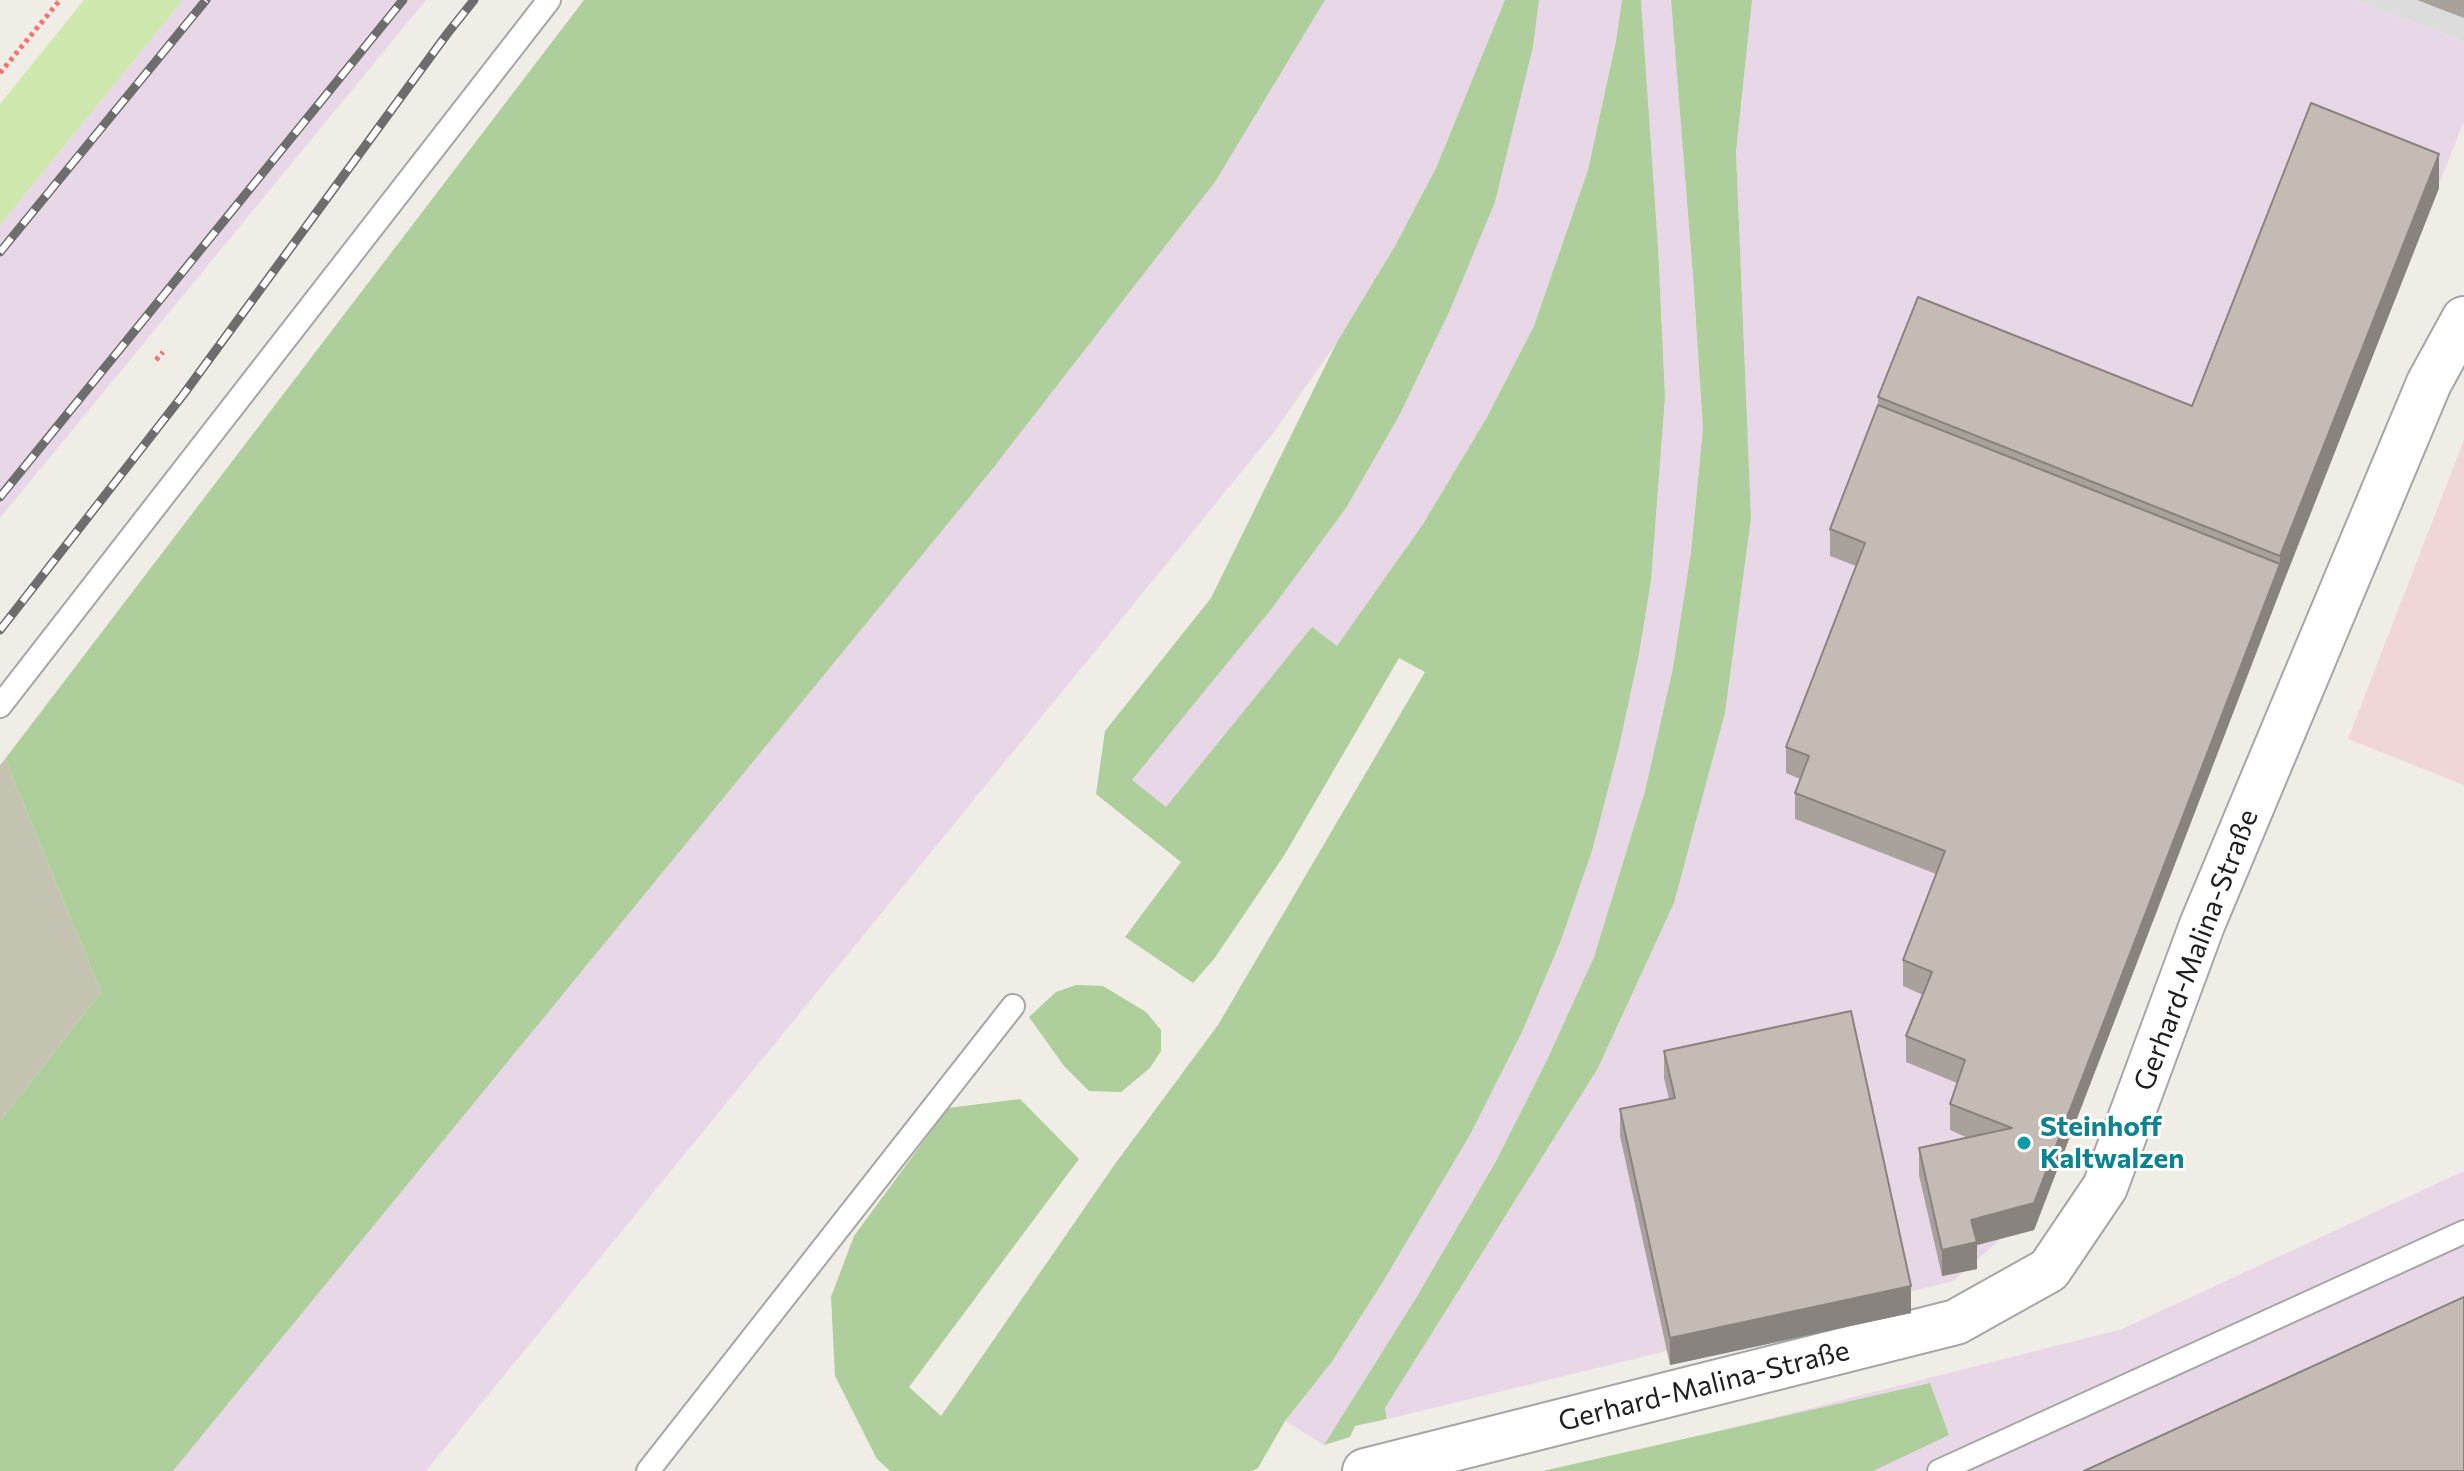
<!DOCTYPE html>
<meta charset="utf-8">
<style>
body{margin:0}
canvas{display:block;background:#f0ece6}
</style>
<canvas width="2464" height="1471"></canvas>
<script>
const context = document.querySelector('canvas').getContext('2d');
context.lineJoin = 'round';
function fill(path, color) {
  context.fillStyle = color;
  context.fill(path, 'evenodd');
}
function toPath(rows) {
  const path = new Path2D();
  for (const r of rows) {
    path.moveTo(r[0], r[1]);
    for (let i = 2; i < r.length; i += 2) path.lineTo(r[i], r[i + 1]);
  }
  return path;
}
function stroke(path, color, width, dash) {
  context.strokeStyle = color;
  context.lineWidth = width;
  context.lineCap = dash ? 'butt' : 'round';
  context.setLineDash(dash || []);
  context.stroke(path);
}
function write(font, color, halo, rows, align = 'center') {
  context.font = font + ' Commissioner,sans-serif';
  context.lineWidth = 6;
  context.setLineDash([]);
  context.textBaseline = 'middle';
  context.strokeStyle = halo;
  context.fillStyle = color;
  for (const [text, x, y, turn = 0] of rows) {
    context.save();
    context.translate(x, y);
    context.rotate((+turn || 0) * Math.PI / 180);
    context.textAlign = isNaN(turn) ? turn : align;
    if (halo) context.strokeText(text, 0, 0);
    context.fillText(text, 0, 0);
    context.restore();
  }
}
fill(toPath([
 [2355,0,2464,0,2464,41]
]), '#dddcdc');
fill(toPath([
 [2464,440,2464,785,2348,739]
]), '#f0d6d7');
fill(toPath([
 [183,0,426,0,0,518,0,225],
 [1325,0,1505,0,1436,168,1395,246,1337,342,1274,432,426,1471,173,1471,990,472,1215,182],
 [1539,0,1622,0,1616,41,1588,170,1534,326,1486,419,1423,524,1337,647,1312,628,1166,808,1131,780,1273,607,1346,508,1399,416,1450,310,1495,202,1533,47],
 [1641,0,1671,0,1693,276,1703,428,1691,552,1673,668,1645,791,1594,957,1547,1060,1495,1163,1416,1298,1324,1445,1285,1421,1331,1363,1381,1285,1471,1133,1522,1032,1560,943,1592,851,1619,747,1639,654,1651,581,1665,397,1658,247],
 [1752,0,2355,0,2464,41,2464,121,2032,1212,1953,1281,1388,1419,1385,1408,1598,1068,1674,903,1725,713,1751,518,1736,152],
 [2464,1171,2464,1471,1563,1471,2122,1329]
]), '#e8d8e7');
fill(toPath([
 [5,759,101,992,0,1121,0,765]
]), '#c4c3b1');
fill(toPath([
 [84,0,183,0,0,225,0,104]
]), '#cfe8ae');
fill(toPath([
 [584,0,1325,0,1215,182,990,472,173,1471,0,1471,0,1121,101,992,5,759],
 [1505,0,1539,0,1533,47,1495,202,1450,310,1399,416,1346,508,1273,607,1132,780,1166,807,1312,627,1337,646,1423,524,1486,419,1534,326,1588,170,1616,41,1622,0,1641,0,1658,247,1665,397,1651,581,1639,654,1619,747,1592,851,1560,943,1522,1032,1471,1133,1381,1285,1331,1363,1285,1421,1258,1468,1252,1471,890,1471,877,1459,835,1376,831,1297,854,1236,948,1108,1020,1099,1079,1159,909,1387,941,1416,1115,1164,1218,1025,1425,672,1399,658,1285,854,1214,959,1193,983,1125,937,1181,862,1096,794,1105,731,1211,598,1337,342,1395,246,1436,168],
 [1671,0,1752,0,1736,152,1751,518,1725,713,1674,903,1598,1068,1385,1408,1387,1419,1355,1426,1350,1437,1324,1445,1416,1298,1495,1163,1547,1060,1594,957,1645,791,1673,668,1691,552,1703,428,1693,276],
 [1076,985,1103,986,1146,1012,1161,1030,1161,1051,1150,1068,1121,1092,1089,1091,1064,1066,1029,1017,1056,992],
 [1930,1383,1949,1435,1873,1471,1543,1471]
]), '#aece9c');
const lane = toPath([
 [0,706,549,0],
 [648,1471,1013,1006],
 [1939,1471,2464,1232]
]);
const street = toPath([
 [1365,1471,1956,1322,2049,1270,2105,1187,2202,925,2429,383,2464,319]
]);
stroke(lane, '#a6a6a6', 26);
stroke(street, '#a6a6a6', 48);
stroke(toPath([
 [0,73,60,0],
 [156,360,163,352]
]), '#f57471', 5, [4, 4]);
stroke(lane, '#fff', 22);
stroke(street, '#fff', 44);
const rail = toPath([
 [0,252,206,0],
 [0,497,403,0],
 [0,630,183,395,447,34,474,0]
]);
stroke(rail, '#6d6d6d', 9);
stroke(rail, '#fff', 6, [18]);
fill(toPath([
 [2417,0,2464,0,2464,18],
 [2439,188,2280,591,2034,1230,1977,1245,1977,1269,1942,1276,1919,1175,1919,1148,1968,1138,1950,1130,1950,1104,1957,1083,1906,1062,1906,1036,1923,995,1903,986,1903,960,1936,874,1795,819,1795,793,1800,779,1786,773,1786,747,1856,566,1830,556,1830,529,1878,405,1878,397,2192,406],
 [1664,1051,1911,1313,1670,1365,1620,1136,1620,1109,1669,1099,1664,1078]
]), '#a9a19c');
fill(toPath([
 [2439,154,2439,188,2280,591,2280,556],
 [2280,564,2280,591,2034,1230,1977,1245,1977,1269,1942,1276,1942,1250,1971,1220],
 [1911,1286,1911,1313,1670,1365,1670,1338]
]), '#89837f');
const building = toPath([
 [2311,103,2439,154,2280,556,1878,397,1918,297,2192,406,2311,103],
 [1878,405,2280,564,2034,1203,1971,1220,1977,1242,1942,1250,1919,1148,2012,1128,1950,1104,1965,1060,1906,1036,1932,972,1903,960,1945,851,1795,793,1809,756,1786,747,1865,543,1830,529,1878,405],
 [1851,1011,1911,1286,1670,1338,1620,1109,1675,1098,1664,1051,1851,1011],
 [2464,1297,2464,1471,2084,1471,2464,1297]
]);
fill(building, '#c4bbb5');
stroke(building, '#89837f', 2);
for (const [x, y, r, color] of [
 [2024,1143,8,"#0f9aa8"]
]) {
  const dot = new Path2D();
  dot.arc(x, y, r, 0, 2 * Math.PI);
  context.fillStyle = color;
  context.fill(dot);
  stroke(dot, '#fff', 3);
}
write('28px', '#1f1f1f', '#fff', [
 ["Gerhard-Malina-Straße",2196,950,-69],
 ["Gerhard-Malina-Straße",1704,1386,-14]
]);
write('bold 28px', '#0d838f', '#fff', [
 ["Steinhoff",2040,1127],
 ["Kaltwalzen",2040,1159]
], 'left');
</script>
